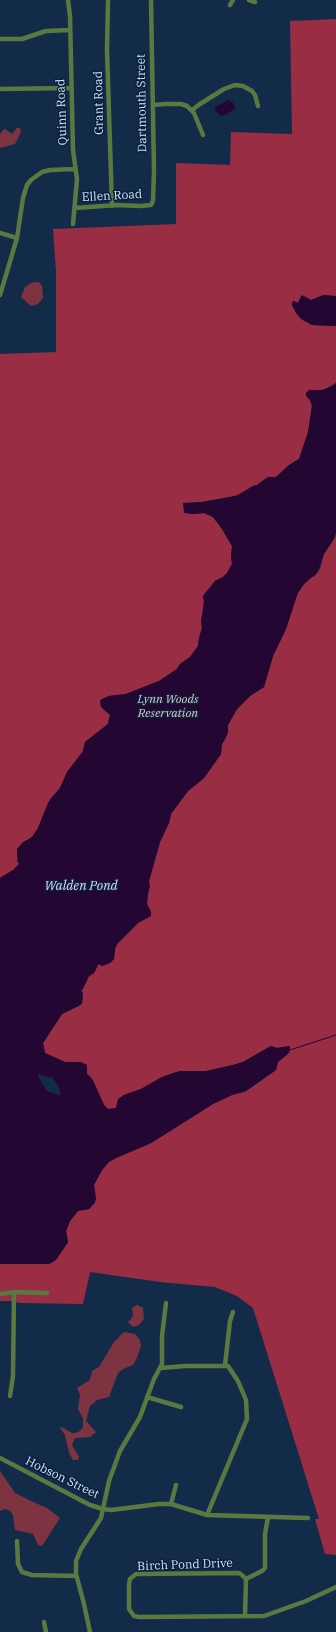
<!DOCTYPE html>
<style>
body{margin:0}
canvas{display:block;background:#112b48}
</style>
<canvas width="336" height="1632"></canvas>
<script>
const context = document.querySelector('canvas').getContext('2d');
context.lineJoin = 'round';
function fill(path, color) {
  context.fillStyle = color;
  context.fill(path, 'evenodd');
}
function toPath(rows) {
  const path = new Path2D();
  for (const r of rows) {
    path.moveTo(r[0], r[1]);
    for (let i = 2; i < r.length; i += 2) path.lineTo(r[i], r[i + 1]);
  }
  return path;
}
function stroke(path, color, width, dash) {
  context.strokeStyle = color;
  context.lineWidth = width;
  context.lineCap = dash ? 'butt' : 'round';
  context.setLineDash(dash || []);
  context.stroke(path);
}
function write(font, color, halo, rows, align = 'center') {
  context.font = font + ' "IBM Plex Serif",serif';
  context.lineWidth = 3;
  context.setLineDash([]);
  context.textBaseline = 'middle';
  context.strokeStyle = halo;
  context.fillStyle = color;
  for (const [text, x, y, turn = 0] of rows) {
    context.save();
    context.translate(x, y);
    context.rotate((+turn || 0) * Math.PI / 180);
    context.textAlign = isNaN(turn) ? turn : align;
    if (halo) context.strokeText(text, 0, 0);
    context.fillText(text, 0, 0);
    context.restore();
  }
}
fill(toPath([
 [17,128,20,128,21,132,15,144,0,148,0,134,3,130,5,129,12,134],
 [36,282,39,282,42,286,43,298,38,304,31,306,21,297,25,287,31,283],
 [137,1305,143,1308,144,1319,139,1325,133,1327,128,1322,133,1316,132,1308],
 [124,1332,135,1334,140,1340,141,1346,136,1360,133,1365,123,1369,118,1373,109,1397,97,1400,90,1406,86,1421,96,1432,90,1437,75,1438,72,1445,79,1457,78,1460,73,1460,69,1453,65,1435,60,1428,62,1427,72,1433,75,1433,80,1431,83,1427,83,1418,78,1409,80,1395,77,1388,90,1380,92,1371,99,1367,114,1342],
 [0,1471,15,1493,31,1501,47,1508,60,1518,42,1546,38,1545,33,1534,15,1530,13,1515,10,1511,5,1509,0,1511]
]), '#7d3440');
fill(toPath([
 [336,19,336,296,323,295,311,300,301,296,298,303,293,301,292,305,300,317,312,325,336,326,336,383,325,389,319,391,309,390,306,393,306,396,310,400,312,406,308,432,299,459,289,465,276,477,268,477,257,485,253,486,238,495,230,497,202,502,184,503,184,511,193,514,204,513,213,517,222,529,232,546,231,556,232,564,227,573,223,577,215,581,203,596,204,602,201,622,202,628,199,638,198,646,190,657,180,664,177,669,159,681,126,694,109,696,105,698,103,709,110,715,108,724,85,742,83,751,80,757,67,772,60,788,50,799,38,828,32,837,22,843,17,861,19,864,13,870,0,878,0,354,56,352,56,272,53,229,176,224,176,163,230,165,231,132,292,134,290,21],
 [336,532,336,1555,325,1554,315,1519,319,1519,253,1308,237,1296,215,1287,160,1282,90,1272,83,1304,20,1303,13,1301,0,1301,0,1264,49,1264,56,1260,68,1242,66,1231,70,1221,78,1211,89,1209,95,1203,96,1199,94,1185,102,1170,109,1162,116,1158,151,1143,213,1104,232,1095,245,1092,276,1070,278,1062,289,1052,290,1046,277,1048,271,1046,243,1062,233,1065,206,1071,180,1071,162,1077,141,1089,124,1095,118,1101,116,1108,108,1109,104,1105,90,1076,87,1074,87,1065,81,1062,65,1062,45,1053,43,1043,62,1014,79,1006,83,998,81,991,89,976,94,973,98,965,99,964,102,966,110,963,114,959,115,949,117,944,138,923,151,916,151,912,147,904,149,881,160,842,169,823,171,814,188,791,204,778,221,754,222,744,226,738,228,731,228,725,237,709,250,696,264,687,273,656,286,629,297,595,304,584,310,578,315,576,320,569,324,554,334,539]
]), '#982d44');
fill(toPath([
 [228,100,233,103,236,108,225,115,222,116,215,111,215,107],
 [302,295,311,300,324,295,336,296,336,326,312,325,301,319,296,313,292,305,293,301,298,303],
 [336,383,336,532,335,537,324,554,317,573,304,584,298,592,286,629,273,656,264,687,250,696,237,709,228,725,228,733,222,744,221,754,204,778,188,791,171,814,169,823,160,842,149,881,150,886,148,894,147,904,151,912,151,916,138,923,117,944,115,949,114,959,110,963,102,966,99,964,98,965,94,973,89,976,83,989,81,990,83,993,82,1004,62,1014,43,1043,45,1053,65,1062,81,1062,87,1065,87,1074,93,1080,104,1105,108,1109,116,1108,118,1099,124,1095,141,1089,162,1077,173,1073,180,1071,206,1071,233,1065,243,1062,271,1046,277,1048,290,1046,290,1050,288,1054,278,1062,276,1070,247,1090,232,1095,213,1104,151,1143,116,1158,109,1162,102,1170,94,1185,96,1199,94,1203,89,1209,78,1211,70,1221,66,1231,68,1242,56,1260,49,1264,0,1264,0,878,13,870,19,864,17,857,17,849,22,843,32,837,38,828,48,803,60,788,67,772,83,751,85,742,108,724,110,715,101,707,100,700,109,696,126,694,159,681,177,669,180,664,190,657,198,646,199,638,202,628,201,622,204,602,203,596,215,581,223,577,227,573,232,564,231,556,232,546,222,529,213,517,204,513,193,514,184,513,183,503,202,502,230,497,238,495,253,486,257,485,268,477,276,477,289,465,299,459,308,432,312,406,310,400,306,396,306,393,309,390,322,390,331,387],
 [38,1073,43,1076,53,1078,58,1086,61,1094,58,1095,47,1091,40,1080]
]), '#230632');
stroke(toPath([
 [290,1050,336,1035]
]), '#230632', 1);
stroke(toPath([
 [68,0,70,16,73,150,77,179,73,224],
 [108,0,107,50,112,206],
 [249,0,255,2],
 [230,5,233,0],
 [0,39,22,39,46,31,70,30],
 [0,89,71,88],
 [153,105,165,104,181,104,187,106,194,113,203,135],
 [192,110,200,104,224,89,235,85,243,86,252,91,255,95,258,106],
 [75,208,117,205,141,206,151,205,153,201,154,171,151,0],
 [0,233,17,238],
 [0,295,17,238,23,198,27,185,31,180,42,172,50,170,75,169],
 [0,1294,14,1292,47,1293],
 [225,1365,230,1321,233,1312],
 [161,1368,185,1366,228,1366,238,1381,246,1400,247,1419,207,1515],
 [10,1396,13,1376,14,1292],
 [147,1397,181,1407],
 [0,1458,90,1505,103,1509,111,1510,159,1504,171,1504,207,1515,308,1518],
 [171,1504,176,1485],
 [17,1541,18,1564,22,1572,32,1575,76,1576],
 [246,1579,242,1575,239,1573,136,1574,130,1579,129,1584,129,1609,134,1616,139,1617,264,1616,306,1601,336,1587],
 [246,1579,262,1571,265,1568,265,1534,268,1517],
 [245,1616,246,1579],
 [44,1622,46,1632],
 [90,1632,84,1604,76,1574,76,1561,81,1549,101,1518,109,1481,120,1451,140,1417,154,1379,162,1364,162,1336,166,1303]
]), '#5a7940', 4.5);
write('12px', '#d1e1f4', '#07213d', [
 ["Grant Road",99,103,-91],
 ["Dartmouth Street",142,103,-91],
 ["Quinn Road",62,112,-92],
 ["Ellen Road",112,196,-3],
 ["Hobson Street",62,1478,26],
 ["Birch Pond Drive",185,1565,-2]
]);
write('italic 12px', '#f6bbc1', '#07213d', [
 ["Lynn Woods",168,700],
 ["Reservation",168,714]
]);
write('italic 13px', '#e8ccf9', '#07213d', [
 ["Walden Pond",81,886]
]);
</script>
